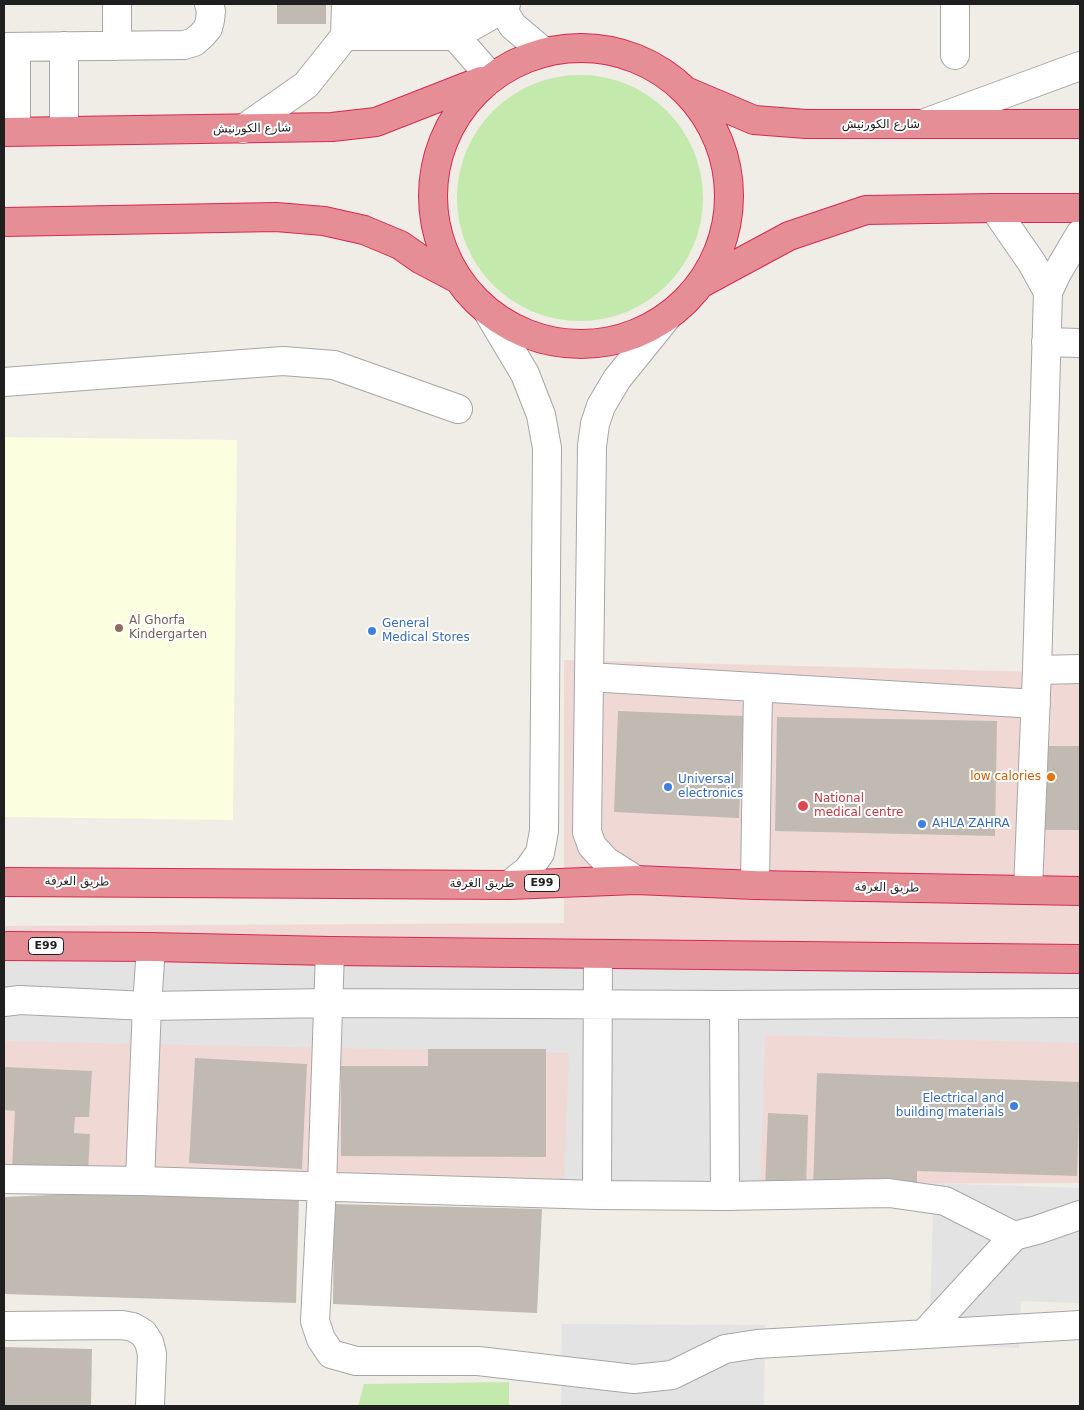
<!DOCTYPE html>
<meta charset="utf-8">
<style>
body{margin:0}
#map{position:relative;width:1084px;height:1410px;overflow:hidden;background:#efede5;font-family:"DejaVu Sans",sans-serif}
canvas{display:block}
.frame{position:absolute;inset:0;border:5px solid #1f1f1f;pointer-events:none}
</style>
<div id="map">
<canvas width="1084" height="1410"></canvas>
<div class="frame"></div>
</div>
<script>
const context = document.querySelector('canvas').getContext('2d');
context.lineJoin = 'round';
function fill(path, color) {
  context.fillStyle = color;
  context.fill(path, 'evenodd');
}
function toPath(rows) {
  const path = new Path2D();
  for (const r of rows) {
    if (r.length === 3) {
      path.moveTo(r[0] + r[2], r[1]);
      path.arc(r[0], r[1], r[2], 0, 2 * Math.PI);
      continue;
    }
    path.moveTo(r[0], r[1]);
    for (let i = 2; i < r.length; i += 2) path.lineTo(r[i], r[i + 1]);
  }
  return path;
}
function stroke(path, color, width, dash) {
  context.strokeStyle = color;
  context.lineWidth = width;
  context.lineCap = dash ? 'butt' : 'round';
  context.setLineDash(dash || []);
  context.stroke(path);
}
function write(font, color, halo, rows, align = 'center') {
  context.font = font + ' "DejaVu Sans",Cairo,sans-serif';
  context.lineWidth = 4;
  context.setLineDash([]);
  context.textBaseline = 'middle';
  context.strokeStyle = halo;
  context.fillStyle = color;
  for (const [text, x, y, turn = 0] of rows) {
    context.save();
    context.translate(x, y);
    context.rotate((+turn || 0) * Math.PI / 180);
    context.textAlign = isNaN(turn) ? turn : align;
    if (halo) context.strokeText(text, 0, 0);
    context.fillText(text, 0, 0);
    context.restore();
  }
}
fill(toPath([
 [564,660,1080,673,1080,1183,639,1185,4,1169,4,926,564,923]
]), '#f0d9d5');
fill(toPath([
 [4,437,237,440,233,820,4,817]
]), '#fbfedf');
fill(toPath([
 [580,198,123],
 [509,1382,509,1406,358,1406,364,1384]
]), '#c3e9ac');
fill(toPath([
 [4,960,1080,973,1080,1043,765,1035,760,1189,564,1187,569,1053,4,1041],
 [934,1183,1080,1188,1080,1303,1021,1301,1019,1348,929,1345],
 [562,1324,765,1325,764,1406,561,1406]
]), '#e3e3e3');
fill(toPath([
 [277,4,326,4,326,24,277,24],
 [618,711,743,716,739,818,614,812],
 [777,717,997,721,995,836,775,831],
 [1035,746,1080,746,1080,830,1034,830],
 [428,1049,546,1049,546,1157,341,1156,341,1066,428,1066],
 [195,1058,307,1064,302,1169,189,1163],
 [4,1067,92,1071,89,1117,75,1117,74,1133,90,1134,88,1173,12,1169,15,1111,4,1110],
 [817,1073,1080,1082,1077,1176,917,1171,917,1191,813,1188],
 [768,1113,808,1115,806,1190,765,1189],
 [96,1193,299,1198,296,1303,4,1294,4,1197],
 [334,1204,542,1209,537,1313,333,1304],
 [4,1347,92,1349,91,1406,4,1406]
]), '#c0bab2');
const minor = toPath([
 [117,4,117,46],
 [349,4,346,10,501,9],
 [499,4,513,26,544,52],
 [955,4,955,55],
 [345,36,455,36,502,9,506,4],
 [455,36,491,77],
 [64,46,64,131],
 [4,47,184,45,194,42,202,35,208,28,210,20,211,11,209,4],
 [16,47,16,131],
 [925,123,1080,66],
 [243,129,306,85,345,36,346,4],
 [994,208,1032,263,1048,292],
 [488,312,525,374,541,415,547,448,544,831,540,853,528,870,509,885],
 [1046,342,1080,343],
 [4,382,283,361,334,365,458,409],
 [1037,670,1080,669],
 [589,677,1036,704],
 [636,880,606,861,592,846,587,832,592,446,595,424,601,406,617,379,667,317],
 [755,885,758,688],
 [1028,890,1037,670,1048,292,1057,273,1080,234],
 [151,947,147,1006,140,1181,597,1195,725,1196,889,1193,945,1201,1014,1236,1037,1230,1080,1215],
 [330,951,322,1186,315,1321,321,1339,331,1354,356,1361,478,1361,634,1379,672,1375,725,1349,757,1344,1080,1325],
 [4,1002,20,1000,147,1006,329,1003,724,1005,1080,1003],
 [724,1005,725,1196],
 [4,1179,140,1181],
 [597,1195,598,954],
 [4,1326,122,1325,133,1327,143,1333,149,1342,152,1354,150,1406],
 [924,1334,1014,1236]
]);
const highway = toPath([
 [581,196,148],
 [688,92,754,120,806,124,1080,124],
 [4,132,332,127,376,122,481,81],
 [4,222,276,217,324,221,364,230,400,245,420,259,458,279],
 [700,284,789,236,866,210,994,208,1080,208],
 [4,882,509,885,636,880,755,885,1080,891],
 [4,946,151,947,330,951,1080,959]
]);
stroke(minor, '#a6a6a6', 30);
stroke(highway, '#d82851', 30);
stroke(minor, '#fff', 28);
stroke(highway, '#e58e95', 28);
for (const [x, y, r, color] of [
 [119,628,5,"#8d6e63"],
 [372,631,5,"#3f7fe0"],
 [1051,777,5,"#e8710a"],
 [668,787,5,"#3f7fe0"],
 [803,806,6,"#e0444e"],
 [922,824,5,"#3f7fe0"],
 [1014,1106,5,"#3f7fe0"]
]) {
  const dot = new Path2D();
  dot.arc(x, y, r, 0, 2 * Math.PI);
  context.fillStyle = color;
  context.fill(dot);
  stroke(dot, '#fff', 2);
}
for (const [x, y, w] of [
 [542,883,35],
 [46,946,35]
]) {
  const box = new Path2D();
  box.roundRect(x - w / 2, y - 8.5, w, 17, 4);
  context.fillStyle = '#fff';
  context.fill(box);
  stroke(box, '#1f1f1f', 1);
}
write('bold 11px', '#1f1f1f', null, [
 ["E99",542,883],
 ["E99",46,946]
]);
write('12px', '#1f1f1f', '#fff', [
 ["شارع الكورنيش",881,125],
 ["شارع الكورنيش",252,129,-1],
 ["طريق الغرفة",77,882,1],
 ["طريق الغرفة",482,884],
 ["طريق الغرفة",887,888,1]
]);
write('12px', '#785e54', '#fff', [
 ["Al Ghorfa",129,621],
 ["Kindergarten",129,635]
], 'left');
write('12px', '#366cbe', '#fff', [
 ["General",382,624],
 ["Medical Stores",382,638],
 ["Universal",678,780],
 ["electronics",678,794],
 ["AHLA ZAHRA",932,824],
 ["Electrical and",1004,1099,"right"],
 ["building materials",1004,1113,"right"]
], 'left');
write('12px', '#c56008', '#fff', [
 ["low calories",1041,777]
], 'right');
write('12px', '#be3a42', '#fff', [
 ["National",814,799],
 ["medical centre",814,813]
], 'left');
</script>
